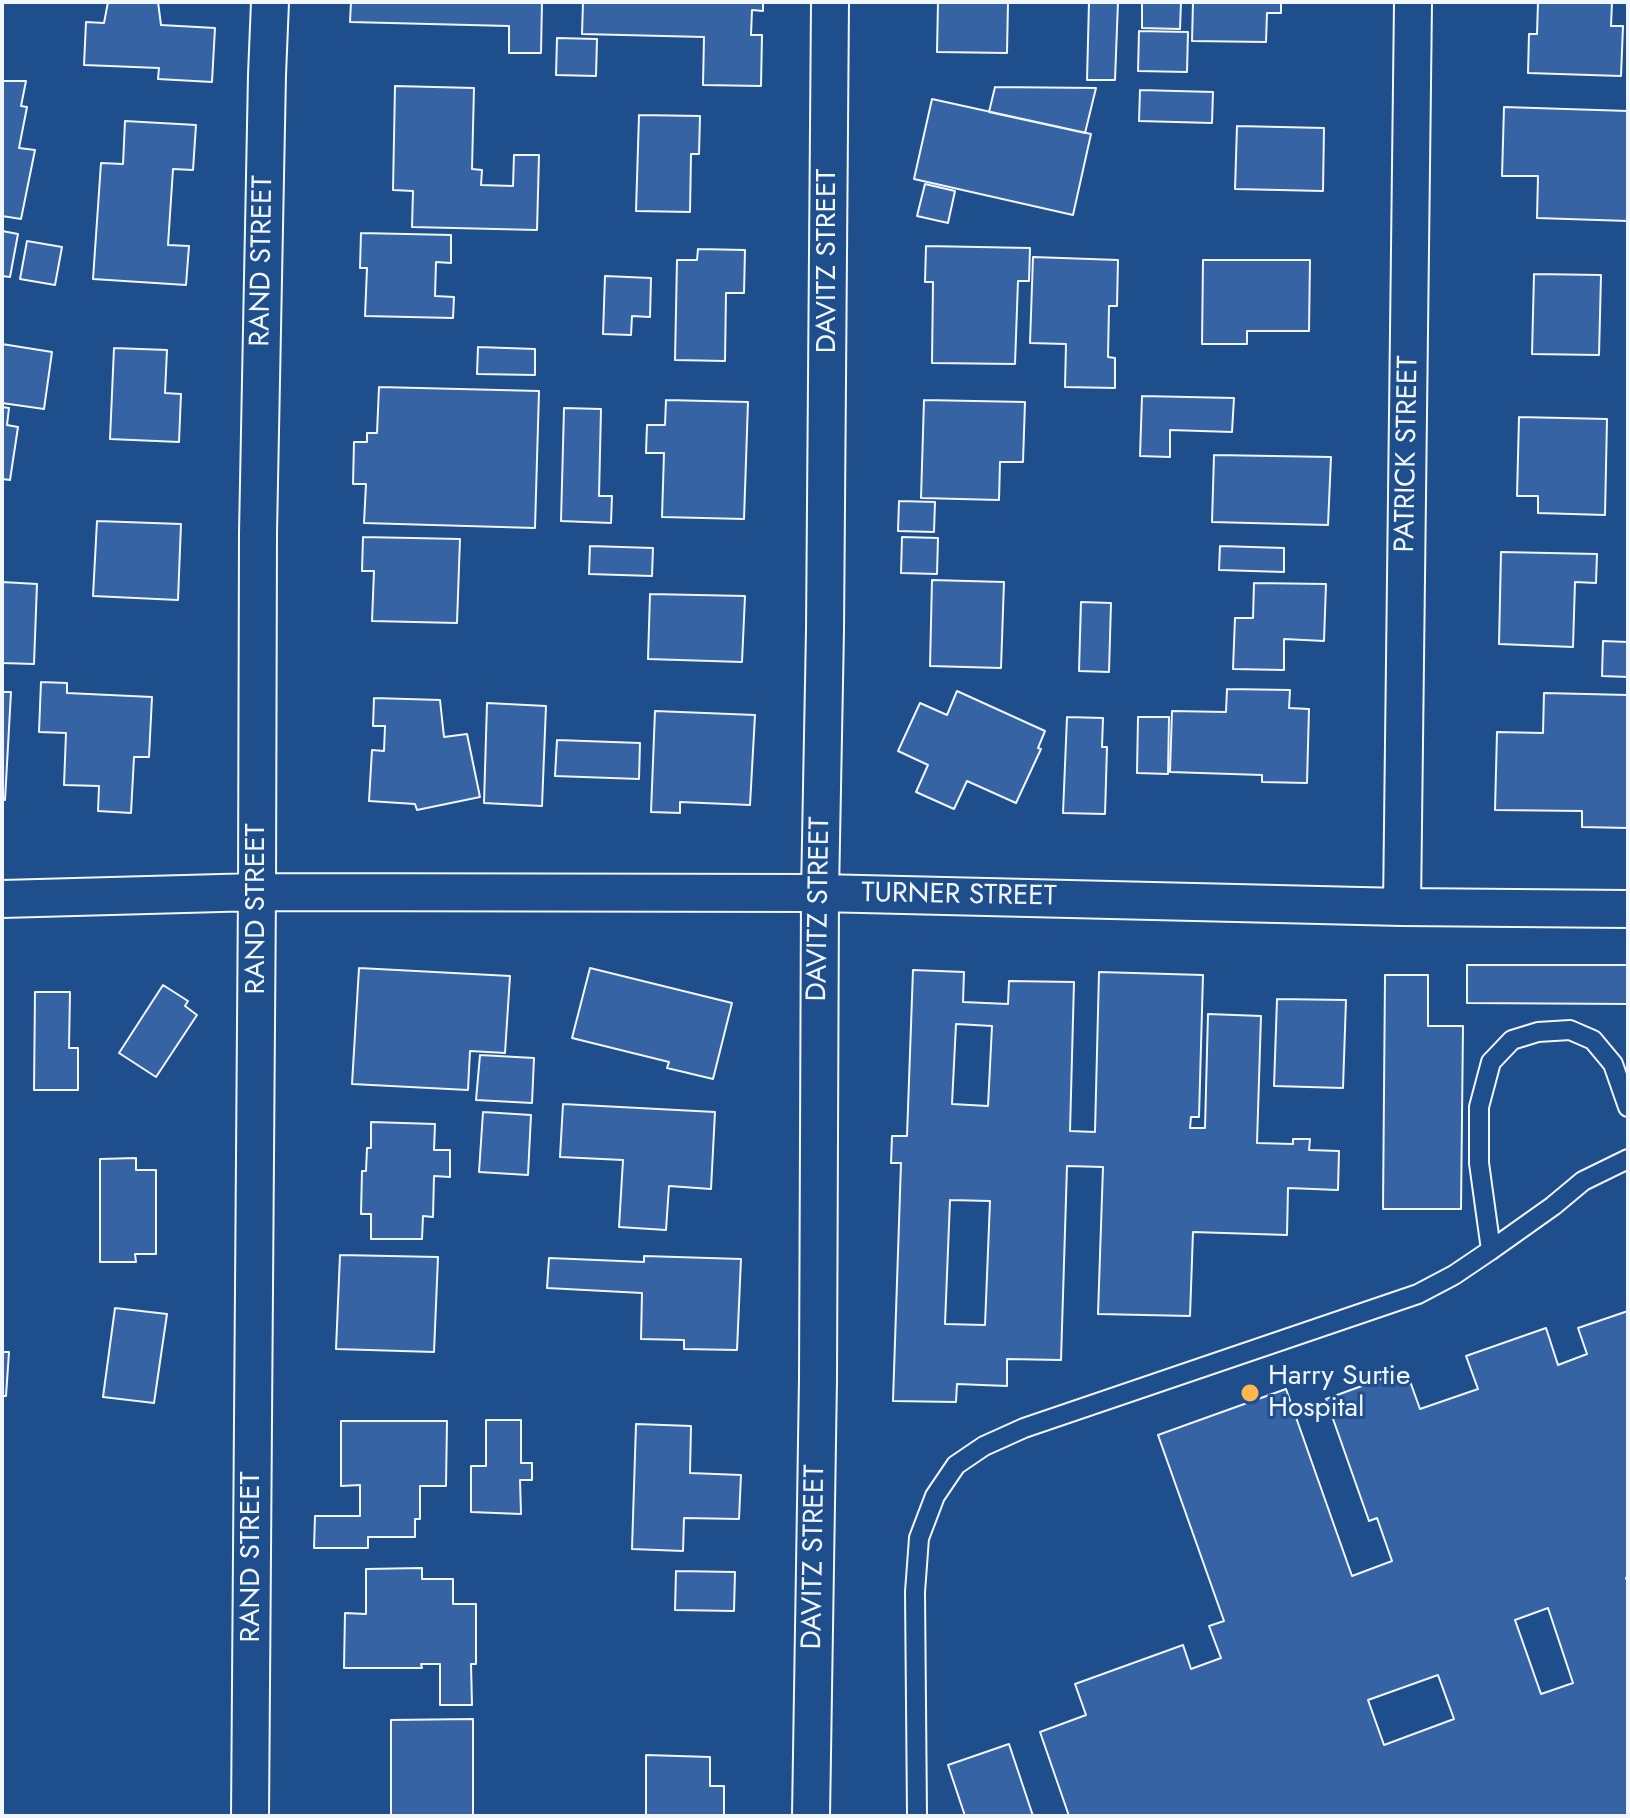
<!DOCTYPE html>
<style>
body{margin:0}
#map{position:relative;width:1630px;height:1818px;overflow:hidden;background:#1f4e8c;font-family:Jost,sans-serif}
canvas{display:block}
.frame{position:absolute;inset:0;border:4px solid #f2f6ff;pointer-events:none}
</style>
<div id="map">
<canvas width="1630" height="1818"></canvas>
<div class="frame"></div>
</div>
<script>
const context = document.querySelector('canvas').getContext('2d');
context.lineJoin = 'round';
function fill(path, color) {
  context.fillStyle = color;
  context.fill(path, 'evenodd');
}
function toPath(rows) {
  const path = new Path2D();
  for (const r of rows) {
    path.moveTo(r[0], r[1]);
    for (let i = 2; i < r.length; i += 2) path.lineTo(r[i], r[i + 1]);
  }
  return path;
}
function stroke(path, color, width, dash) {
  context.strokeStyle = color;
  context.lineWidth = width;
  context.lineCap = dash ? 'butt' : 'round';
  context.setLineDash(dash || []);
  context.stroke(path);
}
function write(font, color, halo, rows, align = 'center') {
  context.font = font + ' Jost,sans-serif';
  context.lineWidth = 6;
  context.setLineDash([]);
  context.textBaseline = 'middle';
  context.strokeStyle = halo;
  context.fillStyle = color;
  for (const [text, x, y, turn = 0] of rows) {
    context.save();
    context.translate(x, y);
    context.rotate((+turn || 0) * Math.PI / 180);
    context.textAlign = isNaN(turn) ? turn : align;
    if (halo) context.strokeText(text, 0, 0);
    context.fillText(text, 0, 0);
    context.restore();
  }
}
const building = toPath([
 [108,2,158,2,161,25,215,28,212,82,158,79,159,68,84,65,86,22,104,23,108,2],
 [351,2,542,2,541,53,509,53,509,26,350,22,351,2],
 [583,2,763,2,763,11,752,10,751,35,762,35,761,86,703,85,704,37,582,34,583,2],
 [938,2,1008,2,1007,53,937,52,938,2],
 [1089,2,1118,2,1115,80,1087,80,1089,2],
 [1142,2,1181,2,1180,29,1142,28,1142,2],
 [1193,2,1281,2,1281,13,1267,13,1266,42,1192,41,1193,2],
 [1538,2,1612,2,1611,26,1623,26,1621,76,1528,73,1529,34,1537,34,1538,2],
 [1139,31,1188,32,1187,72,1138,71,1139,31],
 [557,38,597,39,596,76,556,75,557,38],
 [2,81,26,81,21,106,27,107,19,148,35,150,21,219,2,216,2,81],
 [395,86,474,88,472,169,482,170,481,185,513,186,514,155,539,155,537,230,412,227,413,191,393,190,395,86],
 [995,87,1096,88,1085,133,989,112,995,87],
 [1140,90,1213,92,1212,123,1139,121,1140,90],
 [932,99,1091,134,1073,215,914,179,932,99],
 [1504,107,1628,111,1628,221,1537,218,1538,176,1502,176,1504,107],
 [639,115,700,116,699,154,691,154,690,212,636,211,639,115],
 [125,121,196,125,193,170,173,169,168,245,189,246,186,285,93,279,101,163,123,164,125,121],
 [1237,126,1324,128,1323,191,1235,189,1237,126],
 [925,184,955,191,948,223,917,216,925,184],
 [2,231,18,234,10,277,2,276,2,231],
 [361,233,451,235,451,263,436,262,435,296,454,297,453,318,365,316,367,268,360,268,361,233],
 [27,241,62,247,55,285,20,279,27,241],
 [926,246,1030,248,1029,281,1018,281,1015,364,932,363,933,282,925,282,926,246],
 [698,249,745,250,744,293,726,293,725,361,675,360,677,260,697,260,698,249],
 [1033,257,1118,260,1117,306,1109,306,1108,357,1115,358,1115,388,1065,387,1066,344,1030,343,1033,257],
 [1203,260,1310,260,1309,331,1247,331,1247,344,1202,344,1203,260],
 [1534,274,1601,275,1599,355,1532,354,1534,274],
 [605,276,651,278,650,317,632,316,631,335,603,334,605,276],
 [2,344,52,352,44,409,2,403,2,344],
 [478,347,535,349,535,375,477,374,478,347],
 [114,348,167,350,165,393,181,394,179,442,110,439,114,348],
 [379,387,539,391,535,528,364,523,366,484,353,484,354,442,367,442,367,433,377,433,379,387],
 [1142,396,1234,398,1232,432,1170,430,1170,457,1140,456,1142,396],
 [666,400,748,402,744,519,662,517,664,453,646,453,647,425,665,425,666,400],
 [924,400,1025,402,1023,462,1000,462,999,500,921,498,924,400],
 [2,407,9,408,7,425,18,427,10,480,2,479,2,407],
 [564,408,601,409,599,496,612,496,611,523,561,521,564,408],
 [1519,417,1607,419,1605,515,1538,513,1538,496,1517,496,1519,417],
 [1214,455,1331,457,1328,525,1212,522,1214,455],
 [899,501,935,502,934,532,898,531,899,501],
 [97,521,181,524,178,600,93,596,97,521],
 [363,537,460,539,457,623,372,621,374,571,362,571,363,537],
 [902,537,938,538,937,574,901,573,902,537],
 [590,546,653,548,652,576,589,574,590,546],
 [1220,546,1284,548,1284,572,1219,570,1220,546],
 [1501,552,1597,554,1596,583,1575,582,1573,647,1499,644,1501,552],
 [932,580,1004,582,1001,668,930,666,932,580],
 [2,582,37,584,34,664,2,663,2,582],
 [1254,583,1326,584,1324,641,1284,639,1284,670,1233,669,1235,618,1253,618,1254,583],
 [650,594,745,596,742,662,648,659,650,594],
 [1081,602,1111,603,1109,672,1079,671,1081,602],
 [1603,641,1628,642,1628,677,1602,676,1603,641],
 [41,682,67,683,67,693,152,697,149,757,134,757,131,813,98,811,99,786,64,785,66,733,39,732,41,682],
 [1227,689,1290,690,1289,708,1309,709,1307,783,1262,782,1262,775,1170,772,1172,711,1226,712,1227,689],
 [957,691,1045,731,1038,748,1041,749,1016,803,967,781,954,809,916,792,928,765,898,751,920,703,947,715,957,691],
 [2,692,11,692,5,800,2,800,2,692],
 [1544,693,1628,695,1628,828,1582,827,1582,811,1495,810,1497,732,1543,733,1544,693],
 [374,698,440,700,444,737,467,734,480,797,417,810,415,804,369,801,372,750,384,751,385,726,373,726,374,698],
 [487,703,546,706,542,806,484,803,487,703],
 [655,711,755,715,750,805,680,802,680,813,651,812,655,711],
 [1067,717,1103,718,1102,747,1107,747,1105,814,1063,813,1067,717],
 [1138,717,1169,717,1168,774,1137,773,1138,717],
 [557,740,640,743,639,779,555,776,557,740],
 [1467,965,1628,965,1628,1004,1467,1003,1467,965],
 [359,968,510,976,505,1053,470,1051,468,1090,352,1084,359,968],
 [590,968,732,1003,713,1079,667,1068,669,1062,572,1038,590,968],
 [913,970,964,972,963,1002,1008,1004,1009,981,1074,982,1070,1131,1095,1132,1099,972,1203,975,1199,1117,1191,1117,1190,1128,1205,1128,1208,1014,1261,1016,1257,1143,1293,1144,1293,1139,1310,1139,1309,1150,1339,1151,1338,1190,1288,1188,1287,1235,1193,1232,1190,1316,1098,1314,1103,1167,1067,1166,1061,1360,1007,1359,1007,1386,957,1384,956,1402,893,1401,901,1163,891,1163,892,1136,907,1136,913,970],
 [956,1024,992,1026,988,1106,952,1104,956,1024],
 [950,1200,990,1201,985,1325,945,1324,950,1200],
 [1385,975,1428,975,1428,1026,1463,1026,1461,1209,1383,1209,1385,975],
 [163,985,188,1001,185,1006,197,1015,156,1077,119,1053,163,985],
 [35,992,70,992,69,1048,78,1048,78,1090,34,1090,35,992],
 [1277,999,1346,1000,1343,1088,1274,1086,1277,999],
 [480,1055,534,1058,532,1103,476,1100,480,1055],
 [563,1104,715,1112,711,1189,669,1186,666,1230,619,1227,623,1160,560,1157,563,1104],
 [483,1112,531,1115,528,1175,479,1172,483,1112],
 [371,1122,435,1124,434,1150,450,1150,450,1177,434,1176,433,1217,423,1216,422,1239,371,1239,371,1214,361,1214,362,1171,366,1171,367,1148,371,1148,371,1122],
 [136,1158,136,1170,156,1170,156,1254,135,1254,136,1262,100,1262,100,1159,136,1158],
 [340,1255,438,1257,434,1352,336,1349,340,1255],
 [644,1256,741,1259,737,1350,684,1349,684,1340,641,1339,642,1293,547,1288,549,1258,644,1262,644,1256],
 [115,1308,167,1314,154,1403,103,1397,115,1308],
 [1628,1311,1628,1577,1626,1578,1628,1582,1628,1816,1069,1816,1040,1732,1086,1715,1075,1684,1183,1645,1191,1669,1221,1658,1209,1626,1224,1621,1158,1435,1286,1389,1352,1576,1392,1561,1377,1518,1369,1521,1326,1399,1406,1370,1420,1409,1478,1389,1466,1356,1546,1328,1558,1365,1587,1354,1578,1328,1628,1311],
 [1548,1608,1573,1683,1541,1694,1515,1620,1548,1608],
 [1438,1675,1454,1719,1384,1745,1368,1700,1438,1675],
 [2,1352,9,1352,6,1396,2,1396,2,1352],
 [486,1420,521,1420,521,1463,532,1463,532,1480,520,1480,521,1514,471,1512,471,1466,486,1466,486,1420],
 [341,1421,447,1421,446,1486,420,1486,420,1519,415,1519,415,1537,368,1537,368,1548,314,1548,315,1516,360,1516,360,1485,341,1486,341,1421],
 [636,1424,691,1426,690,1473,741,1475,739,1519,684,1518,683,1551,632,1549,636,1424],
 [422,1568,422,1579,453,1579,453,1604,476,1604,476,1664,471,1664,472,1705,440,1705,440,1664,421,1664,422,1668,344,1668,345,1613,366,1614,366,1569,422,1568],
 [676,1571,735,1572,734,1611,675,1610,676,1571],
 [473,1719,473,1816,391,1816,391,1720,473,1719],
 [1009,1744,1033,1816,965,1816,948,1765,1009,1744],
 [646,1755,710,1757,710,1786,724,1786,724,1816,646,1816,646,1755]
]);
fill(building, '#3563a3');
stroke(building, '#f2f6ff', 2);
const lane = toPath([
 [1491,1250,1479,1163,1479,1107,1491,1062,1512,1040,1538,1032,1570,1030,1593,1040,1613,1064,1628,1107],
 [917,1816,915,1592,919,1538,935,1496,956,1465,984,1446,1024,1428,1418,1294,1454,1275,1491,1250,1553,1206,1583,1181,1628,1159]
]);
const street = toPath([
 [2,899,257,892,820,893,1402,907,1628,909],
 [1402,907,1413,2],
 [250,1816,257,892,258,533,267,75,270,2],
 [811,1816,818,1379,820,893,825,630,830,2]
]);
stroke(lane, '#f2f6ff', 22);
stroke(street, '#f2f6ff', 40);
stroke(lane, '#1f4e8c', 18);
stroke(street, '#1f4e8c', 36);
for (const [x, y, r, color] of [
 [1250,1393,10,"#ffb74d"]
]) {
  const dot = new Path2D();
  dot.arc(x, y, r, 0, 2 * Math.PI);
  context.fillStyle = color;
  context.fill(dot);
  stroke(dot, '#1f4e8c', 3);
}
write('28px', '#f2f6ff', '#1f4e8c', [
 ["RAND STREET",263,261,-89],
 ["DAVITZ STREET",828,261,-90],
 ["PATRICK STREET",1408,454,-89],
 ["TURNER STREET",959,896,1],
 ["RAND STREET",257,909,-90],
 ["DAVITZ STREET",820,909,-89],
 ["RAND STREET",252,1557,-90],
 ["DAVITZ STREET",815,1557,-89]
]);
write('28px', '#f2f6ff', '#1f4e8c', [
 ["Harry Surtie",1268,1377],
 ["Hospital",1268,1409]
], 'left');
</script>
